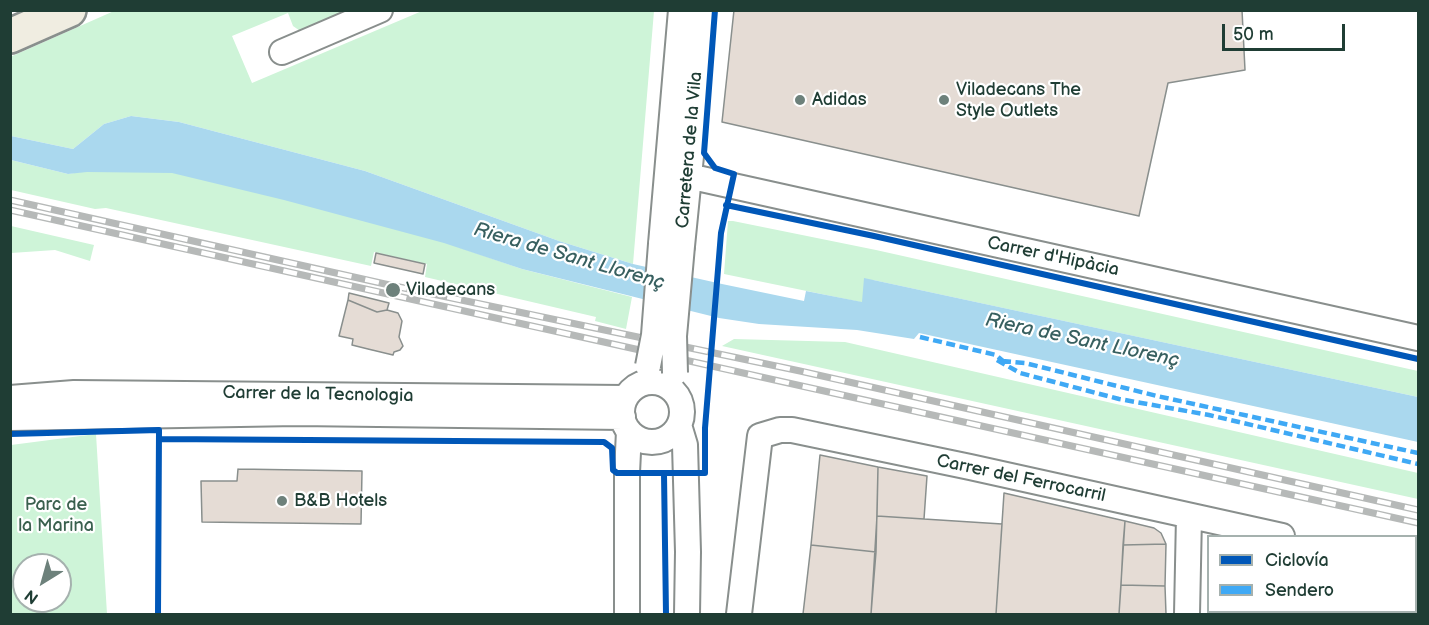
<!DOCTYPE html>
<meta charset="utf-8">
<style>
body{margin:0}
#map{position:relative;width:1429px;height:625px;overflow:hidden;background:#fff;font-family:"Balsamiq Sans",sans-serif}
canvas{display:block}
.frame{position:absolute;inset:0;border:12px solid #1f3d34;pointer-events:none}
.legend{position:absolute;left:1207px;top:535px;width:210px;height:78px;box-sizing:border-box;background:#fff;border:2px solid #a5b1ae;margin:0;padding:8px 10px;list-style:none;font-size:18px;color:#1f3d34}
.legend li{display:flex;align-items:center;gap:12px;height:30px}
.legend b{width:30px;border:2px solid #a5b1ae}
.north{position:absolute;left:12px;top:553px;width:60px;height:60px;box-sizing:border-box;background:#fff;border:2px solid #a5b1ae;border-radius:50%;rotate:217deg;font-size:16px;font-weight:700;line-height:24px;text-align:center;color:#1f3d34}
.north::after{content:'';display:block;margin:auto;width:21px;height:27px;background:#6d817b;clip-path:polygon(50% 0,100% 100%,50% 72%,0 100%)}
.scale{position:absolute;left:1222px;top:24px;width:123px;height:27px;box-sizing:border-box;border:3px solid #1f3d34;border-top:0;padding-left:8px;font-size:18px;line-height:21px;white-space:nowrap;color:#1f3d34;-webkit-text-stroke:4px #fff;paint-order:stroke}
</style>
<div id="map">
<canvas width="1429" height="625"></canvas>
<div class="frame"></div>
<ul class="legend">
<li><b style="height:8px;background:#0057b8"></b>Ciclovía</li>
<li><b style="height:8px;background:#3fa9f5"></b>Sendero</li>
</ul>
<div class="north">N</div>
<div class="scale">50 m</div>
</div>
<script>
const context = document.querySelector('canvas').getContext('2d');
context.lineJoin = 'round';
function fill(path, color) {
  context.fillStyle = color;
  context.fill(path, 'evenodd');
}
function toPath(rows) {
  const path = new Path2D();
  for (const r of rows) {
    if (r.length === 3) {
      path.moveTo(r[0] + r[2], r[1]);
      path.arc(r[0], r[1], r[2], 0, 2 * Math.PI);
      continue;
    }
    path.moveTo(r[0], r[1]);
    for (let i = 2; i < r.length; i += 2) path.lineTo(r[i], r[i + 1]);
  }
  return path;
}
function stroke(path, color, width, dash) {
  context.strokeStyle = color;
  context.lineWidth = width;
  context.lineCap = dash ? 'butt' : 'round';
  context.setLineDash(dash || []);
  context.stroke(path);
}
function write(font, color, halo, rows, align = 'center') {
  context.font = font + ' "Balsamiq Sans",sans-serif';
  context.lineWidth = 4.5;
  context.setLineDash([]);
  context.textBaseline = 'middle';
  context.strokeStyle = halo;
  context.fillStyle = color;
  for (const [text, x, y, turn = 0] of rows) {
    context.save();
    context.translate(x, y);
    context.rotate((+turn || 0) * Math.PI / 180);
    context.textAlign = isNaN(turn) ? turn : align;
    if (halo) context.strokeText(text, 0, 0);
    context.fillText(text, 0, 0);
    context.restore();
  }
}
fill(toPath([
 [114,11,360,11,303,33,293,26,288,13,232,36,252,83,422,11,654,11,633,264,559,241,365,171,179,122,131,116,104,124,73,149,11,136,10,57],
 [11,160,68,174,158,160,318,199,522,269,632,297,626,329,595,321,596,317,425,277,427,264,374,252,371,266,106,208,95,209,11,190],
 [728,221,733,221,876,250,1418,371,1418,397,873,280,870,304,724,274],
 [11,226,94,245,90,261,55,250,11,253],
 [734,339,845,342,1418,473,1418,499,722,346],
 [96,434,107,614,11,614,11,445],
 [24,565,60,565,60,601,24,601]
]), '#cef4d8');
fill(toPath([
 [131,116,179,122,365,171,559,241,633,264,722,284,804,301,806,291,862,302,864,278,1418,397,1418,442,919,333,914,339,857,330,759,324,719,318,522,269,444,243,284,200,172,173,87,172,68,174,11,160,11,136,73,149,104,124]
]), '#aad8ee');
const building = toPath([
 [734,10,1242,10,1245,70,1168,83,1139,216,722,122,734,10],
 [376,253,425,264,423,274,374,263,376,253],
 [349,293,389,303,387,310,377,312,348,300,349,293],
 [348,300,377,312,387,310,398,313,402,321,399,337,403,346,400,350,394,352,393,355,368,349,352,345,353,339,339,336,348,300],
 [820,455,878,467,876,552,811,545,820,455],
 [878,467,927,476,924,519,877,516,878,467],
 [238,469,362,471,361,524,202,522,201,481,237,481,238,469],
 [1004,493,1125,521,1119,614,996,614,1004,493],
 [877,516,1002,524,996,614,871,614,877,516],
 [1125,521,1154,528,1161,533,1166,544,1123,545,1125,521],
 [1166,544,1165,586,1121,585,1123,545,1166,544],
 [811,545,876,552,871,614,803,614,811,545],
 [1121,585,1165,586,1166,614,1119,614,1121,585],
 [1416,587,1418,587,1418,614,1344,614,1344,612,1416,612,1416,587],
 [1215,612,1344,612,1344,614,1215,614,1215,612]
]);
fill(building, '#e5dcd5');
stroke(building, '#898f8d', 1.5);
const minor = toPath([
 [282,52,380,10],
 [688,176,1418,338],
 [661,244,681,10],
 [682,246,693,136,702,10],
 [652,412,30],
 [10,398,74,393,625,398],
 [10,418,297,413,623,417],
 [679,425,685,445,688,552,687,614],
 [1416,566,1418,567],
 [627,614,627,473,629,431],
 [739,614,760,436,780,430,792,430,970,467,1282,536],
 [1187,614,1189,516]
]);
const highway = toPath([
 [10,36,69,10]
]);
stroke(minor, '#898f8d', 28);
stroke(highway, '#898f8d', 38);
stroke(minor, '#fff', 24);
stroke(highway, '#f0ede1', 33);
const rail = toPath([
 [10,200,385,284,800,371,1418,510],
 [10,210,1418,523]
]);
stroke(rail, '#b6b9b8', 7);
stroke(rail, '#fff', 4.5, [14]);
const minorBridge = toPath([
 [648,366,654,335,661,244],
 [675,373,674,336,682,246]
]);
stroke(minorBridge, '#898f8d', 28, []);
stroke(minorBridge, '#fff', 24);
stroke(toPath([
 [920,337,996,355,1003,361],
 [997,360,1020,373,1119,399,1209,415,1418,464],
 [1002,361,1025,363,1157,396,1418,453]
]), '#3fa9f5', 4.5, [9, 4.5]);
stroke(toPath([
 [726,205,874,236,1418,359],
 [10,434,159,430,158,614],
 [159,439,604,442,612,448,613,470,617,473,705,473,705,428,721,233,734,174,715,168,704,153,715,10],
 [664,474,666,614]
]), '#0057b8', 6);
for (const [x, y, r, color] of [
 [800,100,6,"#6d817b"],
 [944,100,6,"#6d817b"],
 [393,290,8,"#6d817b"],
 [282,501,6,"#6d817b"]
]) {
  const dot = new Path2D();
  dot.arc(x, y, r, 0, 2 * Math.PI);
  context.fillStyle = color;
  context.fill(dot);
  stroke(dot, '#fff', 2);
}
write('18px', '#1f3d34', '#fff', [
 ["Viladecans The",956,90],
 ["Style Outlets",956,111],
 ["Adidas",812,100],
 ["Viladecans",406,290],
 ["B&B Hotels",294,501]
], 'left');
write('18px', '#1f3d34', '#fff', [
 ["Carretera de la Vila",690,150,-85],
 ["Carrer d'Hipàcia",1053,257,12],
 ["Carrer de la Tecnologia",318,395,1],
 ["Carrer del Ferrocarril",1021,479,12]
]);
write('18px', '#3a604e', '#fff', [
 ["Parc de",56,505],
 ["la Marina",56,526]
]);
write('italic 20px', '#386060', '#fff', [
 ["Riera de Sant Llorenç",569,257,16],
 ["Riera de Sant Llorenç",1082,341,12]
]);
</script>
